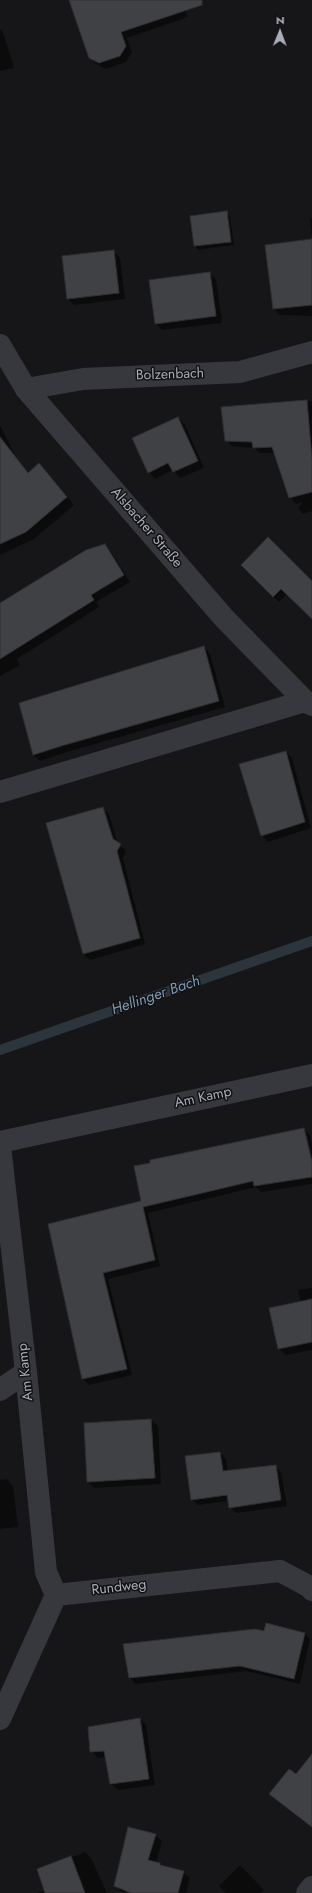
<!DOCTYPE html>
<meta charset="utf-8">
<style>
body{margin:0}
#map{position:relative;width:312px;height:1893px;overflow:hidden;background:#161618;font-family:Jost,sans-serif}
canvas{display:block}
.north{position:absolute;left:260px;top:12px;width:40px;height:40px;-webkit-text-stroke:3px #111113;paint-order:stroke;rotate:1deg;font-size:11px;font-weight:700;line-height:16px;text-align:center;color:#a8adb8}
.north::after{content:'';display:block;margin:auto;width:14px;height:18px;background:#a8adb8;clip-path:polygon(50% 0,100% 100%,50% 72%,0 100%)}
</style>
<div id="map">
<canvas width="312" height="1893"></canvas>
<div class="north">N</div>
</div>
<script>
const context = document.querySelector('canvas').getContext('2d');
context.lineJoin = 'round';
function fill(path, color) {
  context.fillStyle = color;
  context.fill(path, 'evenodd');
}
function toPath(rows) {
  const path = new Path2D();
  for (const r of rows) {
    path.moveTo(r[0], r[1]);
    for (let i = 2; i < r.length; i += 2) path.lineTo(r[i], r[i + 1]);
  }
  return path;
}
function stroke(path, color, width, dash) {
  context.strokeStyle = color;
  context.lineWidth = width;
  context.lineCap = dash ? 'butt' : 'round';
  context.setLineDash(dash || []);
  context.stroke(path);
}
function write(font, color, halo, rows, align = 'center') {
  context.font = font + ' Jost,sans-serif';
  context.lineWidth = 3;
  context.setLineDash([]);
  context.textBaseline = 'middle';
  context.strokeStyle = halo;
  context.fillStyle = color;
  for (const [text, x, y, turn = 0] of rows) {
    context.save();
    context.translate(x, y);
    context.rotate((+turn || 0) * Math.PI / 180);
    context.textAlign = isNaN(turn) ? turn : align;
    if (halo) context.strokeText(text, 0, 0);
    context.fillText(text, 0, 0);
    context.restore();
  }
}
fill(toPath([
 [85,0,181,0,188,17,127,38,132,52,126,62,106,69,96,64,89,58],
 [0,29,3,32,14,68,0,71],
 [226,213,230,216,234,245,198,250,195,246],
 [310,219,312,219,312,239],
 [312,240,312,316,280,315,274,309,266,246],
 [113,251,120,258,125,299,74,305,68,299],
 [209,273,216,279,222,323,162,330,156,324],
 [312,401,312,511,303,514,298,508,303,502,296,504,290,497,275,453,260,453,254,448,232,446,226,440,222,408],
 [178,418,185,425,204,468,180,478,173,470,155,479,149,472],
 [0,425,15,456,24,469,29,474,39,464,74,505,34,539,0,555],
 [105,545,111,552,130,582,96,602,99,607,17,659,20,665,0,676,0,603],
 [242,565,312,583,312,618,287,594,279,602],
 [204,647,210,654,225,707,67,752,40,761,34,755,20,703],
 [286,752,292,758,311,828,268,842,262,835],
 [103,808,109,814,118,844,126,851,123,858,145,944,90,960,83,954],
 [304,1129,310,1135,312,1145,312,1158,307,1135,305,1135,312,1166,312,1184,261,1192,256,1187,148,1213,160,1266,108,1279,132,1375,89,1385,83,1379,49,1224,143,1201],
 [312,1288,312,1350,286,1355,279,1349,270,1309,301,1302,298,1290],
 [151,1420,158,1426,161,1484,94,1488,88,1482,85,1424],
 [220,1453,226,1459,228,1472,275,1466,281,1472,287,1506,236,1513,230,1507,229,1501,198,1505,192,1499],
 [7,1479,13,1486,18,1527,0,1529,0,1480],
 [265,1632,305,1634,310,1639,300,1684,246,1671,136,1684,130,1678,124,1645],
 [140,1719,146,1725,155,1785,118,1790,111,1784,106,1757,98,1758,91,1751],
 [155,1835,162,1841,156,1863,163,1867,183,1872,190,1878,186,1893,122,1892,115,1886],
 [85,1852,91,1858,107,1893,37,1893,45,1890,39,1870],
 [240,1865,264,1890,261,1893,226,1893,219,1886]
]), '#0007');
stroke(toPath([
 [0,1050,312,941]
]), '#2c353c', 10);
const building = toPath([
 [69,0,202,0,202,5,121,32,126,46,120,56,99,63,89,58,69,0],
 [227,211,231,242,194,246,190,216,227,211],
 [312,239,312,305,273,309,265,245,312,239],
 [114,250,119,293,67,299,62,256,114,250],
 [210,272,216,316,155,324,149,280,210,272],
 [307,400,312,459,312,492,289,498,272,447,253,448,252,442,225,441,221,407,307,400],
 [178,417,198,461,173,472,168,463,148,473,132,438,178,417],
 [0,437,28,473,39,463,67,497,26,532,0,544,0,437],
 [268,537,312,581,312,619,281,589,273,597,241,565,268,537],
 [105,544,124,575,91,595,94,600,0,659,0,603,86,550,105,544],
 [204,646,219,701,61,746,33,755,19,703,204,646],
 [286,751,305,822,261,836,239,764,286,751],
 [103,807,113,839,121,844,117,851,140,938,83,954,46,823,103,807],
 [304,1128,312,1162,312,1177,254,1186,253,1181,143,1207,155,1260,103,1273,127,1369,82,1379,48,1224,141,1201,134,1166,150,1163,150,1160,304,1128],
 [312,1299,312,1342,278,1349,269,1308,312,1299],
 [151,1419,155,1478,87,1482,84,1423,151,1419],
 [220,1452,223,1471,276,1465,281,1500,229,1508,227,1495,191,1500,185,1456,220,1452],
 [266,1623,305,1633,294,1679,240,1666,129,1678,123,1644,255,1629,264,1631,266,1623],
 [140,1718,149,1779,110,1784,104,1751,90,1752,88,1727,140,1718],
 [312,1754,312,1827,269,1794,289,1769,296,1774,312,1754],
 [128,1827,156,1834,148,1860,160,1863,160,1865,184,1871,178,1893,131,1893,114,1886,128,1827],
 [71,1856,85,1893,45,1893,37,1869,71,1856]
]);
fill(building, '#404145');
stroke(building, '#303034', 1);
stroke(toPath([
 [0,345,26,389,224,618,305,701,312,705],
 [26,389,83,379,240,372,312,352],
 [0,792,305,701],
 [0,1142,312,1075],
 [0,1146,26,1372,46,1572,56,1595],
 [0,1390,26,1372],
 [0,1719,56,1595,280,1571,310,1587,312,1590],
 [307,1893,312,1887]
]), '#37383d', 22);
write('14px', '#a8adb8', '#111113', [
 ["Bolzenbach",170,375,-2],
 ["Alsbacher Straße",146,528,49],
 ["Am Kamp",203,1098,-12],
 ["Am Kamp",26,1372,-96],
 ["Rundweg",119,1588,-6]
]);
write('italic 15px', '#7f9bb3', '#111113', [
 ["Hellinger Bach",156,996,-19]
]);
</script>
